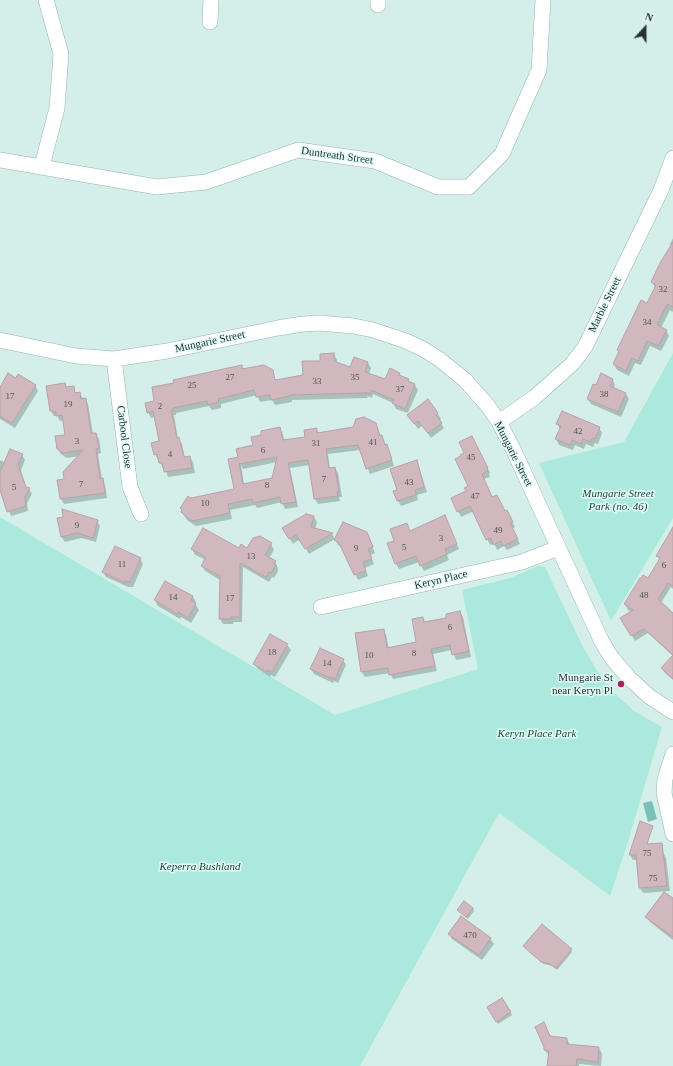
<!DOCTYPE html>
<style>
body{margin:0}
#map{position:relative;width:673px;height:1066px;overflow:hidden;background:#d4efe9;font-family:Georgia,serif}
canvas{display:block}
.north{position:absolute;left:625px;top:8px;width:40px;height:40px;-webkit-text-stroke:3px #e1fcf6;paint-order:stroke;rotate:21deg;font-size:11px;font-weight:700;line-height:16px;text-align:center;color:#283230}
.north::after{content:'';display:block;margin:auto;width:14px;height:18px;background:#283230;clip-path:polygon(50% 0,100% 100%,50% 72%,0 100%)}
</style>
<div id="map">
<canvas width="673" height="1066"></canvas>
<div class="north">N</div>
</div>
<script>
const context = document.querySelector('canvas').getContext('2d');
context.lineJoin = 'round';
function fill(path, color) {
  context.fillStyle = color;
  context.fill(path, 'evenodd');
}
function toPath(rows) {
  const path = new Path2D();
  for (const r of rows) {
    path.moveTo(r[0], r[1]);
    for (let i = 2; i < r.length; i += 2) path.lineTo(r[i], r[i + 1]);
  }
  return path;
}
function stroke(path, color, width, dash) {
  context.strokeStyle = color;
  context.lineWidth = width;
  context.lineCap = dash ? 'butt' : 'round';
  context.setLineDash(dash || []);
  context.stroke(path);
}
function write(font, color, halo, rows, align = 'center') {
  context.font = font + ' Georgia,serif';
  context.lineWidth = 3;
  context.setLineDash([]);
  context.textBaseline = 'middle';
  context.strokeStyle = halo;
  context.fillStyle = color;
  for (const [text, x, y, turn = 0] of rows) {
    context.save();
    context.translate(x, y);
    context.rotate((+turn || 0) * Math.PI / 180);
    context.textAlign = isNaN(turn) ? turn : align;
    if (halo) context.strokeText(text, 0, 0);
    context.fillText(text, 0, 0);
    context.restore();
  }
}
fill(toPath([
 [673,353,673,518,611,621,539,463,624,442],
 [0,517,335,715,478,669,462,590,510,578,538,566,545,567,582,645,599,674,612,691,634,711,662,727,628,842,610,896,499,813,360,1066,0,1066]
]), '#abe9dd');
fill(toPath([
 [652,801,657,819,648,822,643,803]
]), '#7bc0b5');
fill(toPath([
 [673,238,673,312,670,310,661,328,666,330,669,336,661,351,650,346,641,365,635,363,629,376,617,370,614,364,619,352,618,350,648,304,655,288,652,282,671,247,670,244],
 [334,354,337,360,337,363,351,369,368,363,371,368,369,374,386,380,400,374,401,377,415,385,418,390,408,413,396,409,393,403,373,394,372,398,367,396,368,398,292,400,292,402,275,405,272,400,260,402,257,395,221,404,221,408,212,410,209,406,176,413,176,415,174,415,178,439,182,444,185,458,189,457,193,462,195,473,168,477,165,468,163,468,159,460,158,460,155,454,161,442,156,417,151,418,148,412,155,402,175,384,241,366,243,370,272,371,276,381,304,376,321,361],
 [16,379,35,385,38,391,15,428,0,419,0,389],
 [612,379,615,385,613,389,626,394,629,399,621,417,591,404,588,399,596,386],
 [65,384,67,388,73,387,76,394,79,393,88,404,93,434,96,434,99,439,101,453,98,454,102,479,105,485,107,498,64,504,61,499,66,480,79,456,67,458,61,454,58,449,66,436,64,420,60,421,57,416,54,416,51,411],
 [428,400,438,414,441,419,439,420,444,428,431,438,422,426,418,429,408,415],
 [375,423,381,436,389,450,394,466,370,474,360,450,328,454,330,469,335,468,338,473,342,497,339,497,340,501,318,504,315,499,310,465,290,468,298,507,285,509,282,502,257,508,255,505,230,510,232,519,196,526,187,520,182,512,183,511,181,508,191,499,235,490,239,458,280,428,283,434,284,441,306,438,316,429,319,433],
 [277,462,273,479,244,484,241,465,243,469],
 [557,424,599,428,602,433,598,444,595,443,593,447,586,444,584,449,575,445,573,450,559,445,556,439,560,429],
 [475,442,490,473,489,474,490,477,484,479,493,498,510,517,515,527,512,529,520,544,507,550,504,546,497,550,494,543,490,545,474,511,461,517,452,498,467,492,469,487,465,453],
 [9,450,22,455,25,460,21,470,26,488,29,489,32,494,27,503,28,511,11,516,0,487,0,460,4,462],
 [416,461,419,467,427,492,417,495,418,500,401,506,398,501,398,491],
 [314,517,317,522,315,529,332,534,335,539,369,539,375,553,370,555,374,564,365,568,368,576,358,580,342,547,338,545,335,539,309,554,300,539,293,544,283,528],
 [97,521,100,526,96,542,81,538,65,542,61,536],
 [447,522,459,549,447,555,449,560,424,571,419,562,399,569,396,564,396,541,406,524,410,532],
 [673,533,673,589,671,587,661,603,673,614,673,680,665,673,662,668,673,656,648,633,635,641,622,618,632,612,628,610,625,604,648,579,660,560,657,556],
 [260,537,271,544,274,550,269,558,275,562,278,568,278,571,274,578,272,577,269,582,243,567,242,622,234,622,233,624,223,624,220,619,220,580,205,571,202,566,206,560,195,555,192,549,248,549],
 [140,558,143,564,133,587,128,587,106,577,103,572],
 [166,582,193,597,196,602,195,604,199,610,191,623,181,617,180,619,158,606,155,600],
 [460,612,463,617,471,657,456,660,452,650,433,654,437,671,393,679,390,673,365,677,362,672,383,630,386,635,389,649,418,643,423,618,426,623,447,619],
 [287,645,291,650,275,677,271,675,270,677,258,669,254,664],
 [343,660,346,665,338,683,334,681,333,683,314,674,311,669],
 [636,837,647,843,648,845,663,852,666,858,670,891,643,893,640,888,637,860,633,860,630,855],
 [673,902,673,940,650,922,647,917],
 [473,908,474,911,468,919,458,910],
 [449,934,490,938,494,944,482,960,452,939],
 [524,946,571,950,572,952,557,970,552,966,544,964],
 [502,999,512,1015,498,1024,488,1007],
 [547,1029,551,1037,567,1039,570,1045,599,1048,602,1054,601,1066,579,1064,579,1066,548,1066,549,1056,545,1050]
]), '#0003');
const building = toPath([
 [673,242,673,307,667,304,657,325,667,330,658,346,647,341,638,361,632,358,626,371,613,364,619,351,617,350,641,300,647,303,656,285,651,282,660,263,673,242],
 [334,353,334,361,350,367,354,357,368,362,365,372,385,379,390,368,400,373,399,375,409,379,408,381,415,384,405,409,392,403,394,400,371,390,369,394,366,392,366,393,289,395,290,396,271,400,270,395,256,397,254,390,218,399,219,402,208,405,207,401,173,408,174,410,171,410,177,438,179,437,184,457,190,456,192,468,164,472,162,463,159,463,157,454,154,455,151,443,159,441,153,411,147,413,145,403,154,401,152,387,174,383,173,380,242,365,242,369,264,365,273,370,275,380,303,375,302,361,320,361,320,354,334,353],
 [8,373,16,378,18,374,36,385,12,423,0,416,0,387,8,373],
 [601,373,613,379,610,386,626,393,618,412,587,399,593,384,596,385,601,373],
 [65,383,66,387,74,386,75,393,80,392,81,399,86,398,91,433,96,433,99,448,96,449,100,479,103,478,105,493,60,499,60,498,57,480,64,479,63,472,83,450,63,453,57,449,55,436,65,435,62,415,56,416,56,412,54,413,53,411,50,411,46,386,65,383],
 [428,399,438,413,436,415,442,423,428,433,418,421,414,424,407,415,428,399],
 [562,411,600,427,595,439,592,438,590,442,583,439,581,444,572,440,570,445,555,439,561,426,556,424,562,411],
 [364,417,376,423,380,436,382,435,385,445,387,444,392,460,366,469,358,445,326,449,329,468,335,467,339,492,337,492,338,496,314,499,308,460,288,463,296,502,281,504,280,497,253,503,252,499,228,504,230,513,192,521,181,512,182,509,180,508,188,496,191,498,234,489,228,459,238,457,236,449,253,445,251,437,261,435,261,431,280,427,283,440,305,437,304,430,317,428,317,433,353,427,356,419,364,417],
 [277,457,272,478,243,484,239,463,239,464,277,457],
 [472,436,488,468,487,468,488,471,482,474,492,497,497,495,505,511,507,510,513,522,510,523,518,539,503,546,501,541,493,545,491,538,486,540,470,506,457,512,451,498,466,491,464,488,468,486,455,459,461,456,460,455,464,453,459,442,472,436],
 [10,449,23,454,18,465,26,487,30,488,25,497,26,506,7,512,0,490,0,472,10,449],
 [417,460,424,487,415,490,416,495,397,501,393,491,397,490,390,469,417,460],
 [62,509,98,520,93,538,77,533,61,537,57,518,63,517,62,509],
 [306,514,314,516,311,527,333,533,305,549,296,535,289,539,282,528,306,514],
 [445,515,457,544,445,549,447,554,420,566,416,556,395,564,387,543,394,541,390,529,407,523,410,531,445,515],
 [343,522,367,532,373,547,368,549,372,559,363,562,366,571,354,575,339,543,334,540,343,522],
 [673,527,673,586,668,583,658,599,673,613,673,679,661,668,673,655,644,629,631,636,620,618,633,610,624,604,640,578,640,579,643,575,648,578,660,558,656,556,673,527],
 [203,528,239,548,241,544,247,548,253,538,260,536,272,543,265,555,276,561,274,564,276,565,271,573,269,572,266,577,240,563,240,617,231,617,231,619,219,619,220,576,201,566,206,557,191,549,203,528],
 [115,546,141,558,130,582,125,581,125,583,102,572,115,546],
 [165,581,193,596,191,600,196,604,188,618,178,612,177,614,154,600,165,581],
 [460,611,469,651,452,655,450,645,431,649,435,666,389,675,388,668,361,672,355,633,384,629,387,648,416,642,412,619,423,617,424,622,446,618,446,614,460,611],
 [270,634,288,644,272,672,268,670,267,672,253,664,270,634],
 [320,648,344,659,335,679,331,677,330,678,310,669,320,648],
 [640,821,653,826,647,844,662,843,667,886,639,888,636,855,629,855,640,821],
 [664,892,673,898,673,937,645,917,664,892],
 [464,901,473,908,466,917,457,910,464,901],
 [461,916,491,938,479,955,448,934,461,916],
 [542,924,572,949,556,968,550,964,541,962,523,946,542,924],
 [502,998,511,1012,496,1022,487,1007,502,998],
 [544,1022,550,1036,567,1038,567,1044,599,1047,598,1062,577,1059,576,1066,547,1066,549,1051,544,1050,544,1047,535,1027,544,1022]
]);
fill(building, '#d0b8be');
stroke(building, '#b8a1a7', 1);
const minor = toPath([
 [378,5,378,0],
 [210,22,211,0],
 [0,160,157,187,206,182,298,150,375,161,438,187,469,187,502,154,539,70,543,0],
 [42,166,57,108,61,54,46,0],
 [0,340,76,356,114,359,167,351,278,328,303,324,319,323,354,326,373,330,406,341,423,349,439,359,465,380,488,406,499,422,513,449,602,642,611,657,629,678,650,697,673,712],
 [114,359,130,487,141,514],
 [499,422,535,397,572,364,585,347,661,190,673,158],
 [321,607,522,562,558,548],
 [673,754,665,779,664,793,673,834]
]);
stroke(minor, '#98b2ad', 16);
stroke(minor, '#fff', 15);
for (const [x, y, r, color] of [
 [621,684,4,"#ae215f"]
]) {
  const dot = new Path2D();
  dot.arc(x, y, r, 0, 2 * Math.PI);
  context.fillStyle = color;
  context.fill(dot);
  stroke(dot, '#e1fcf6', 1.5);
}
write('9px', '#525454', null, [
 ["32",663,290],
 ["34",647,323],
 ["27",230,378],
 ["35",355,378],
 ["33",317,382],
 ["25",192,386],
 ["37",400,390],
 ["38",604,395],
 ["17",10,397],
 ["19",68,405],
 ["2",160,407],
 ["42",578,432],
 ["3",77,442],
 ["41",373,443],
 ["31",316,444],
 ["6",263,451],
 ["4",170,455],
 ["45",471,458],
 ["7",324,480],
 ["43",409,483],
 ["7",81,485],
 ["8",267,486],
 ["5",14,488],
 ["47",475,497],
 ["10",205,504],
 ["9",77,526],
 ["49",498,531],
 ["3",441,539],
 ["5",404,548],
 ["9",356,549],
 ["13",251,557],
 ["11",122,565],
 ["6",664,566],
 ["48",644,596],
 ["14",173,598],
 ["17",230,599],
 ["6",450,628],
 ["18",272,653],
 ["8",414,654],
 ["10",369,656],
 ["14",327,664],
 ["75",647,854],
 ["75",653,879],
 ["470",470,936]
]);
write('11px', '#283230', '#e1fcf6', [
 ["Duntreath Street",337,156,8],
 ["Marble Street",605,305,-64],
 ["Mungarie Street",210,342,-12],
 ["Carbool Close",124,437,83],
 ["Mungarie Street",513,454,63],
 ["Keryn Place",441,580,-13]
]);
write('italic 11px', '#1b3d38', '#e1fcf6', [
 ["Mungarie Street",618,494],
 ["Park (no. 46)",618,507],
 ["Keryn Place Park",537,734],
 ["Keperra Bushland",200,867]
]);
write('11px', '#283230', '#e1fcf6', [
 ["Mungarie St",613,678],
 ["near Keryn Pl",613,691]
], 'right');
</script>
